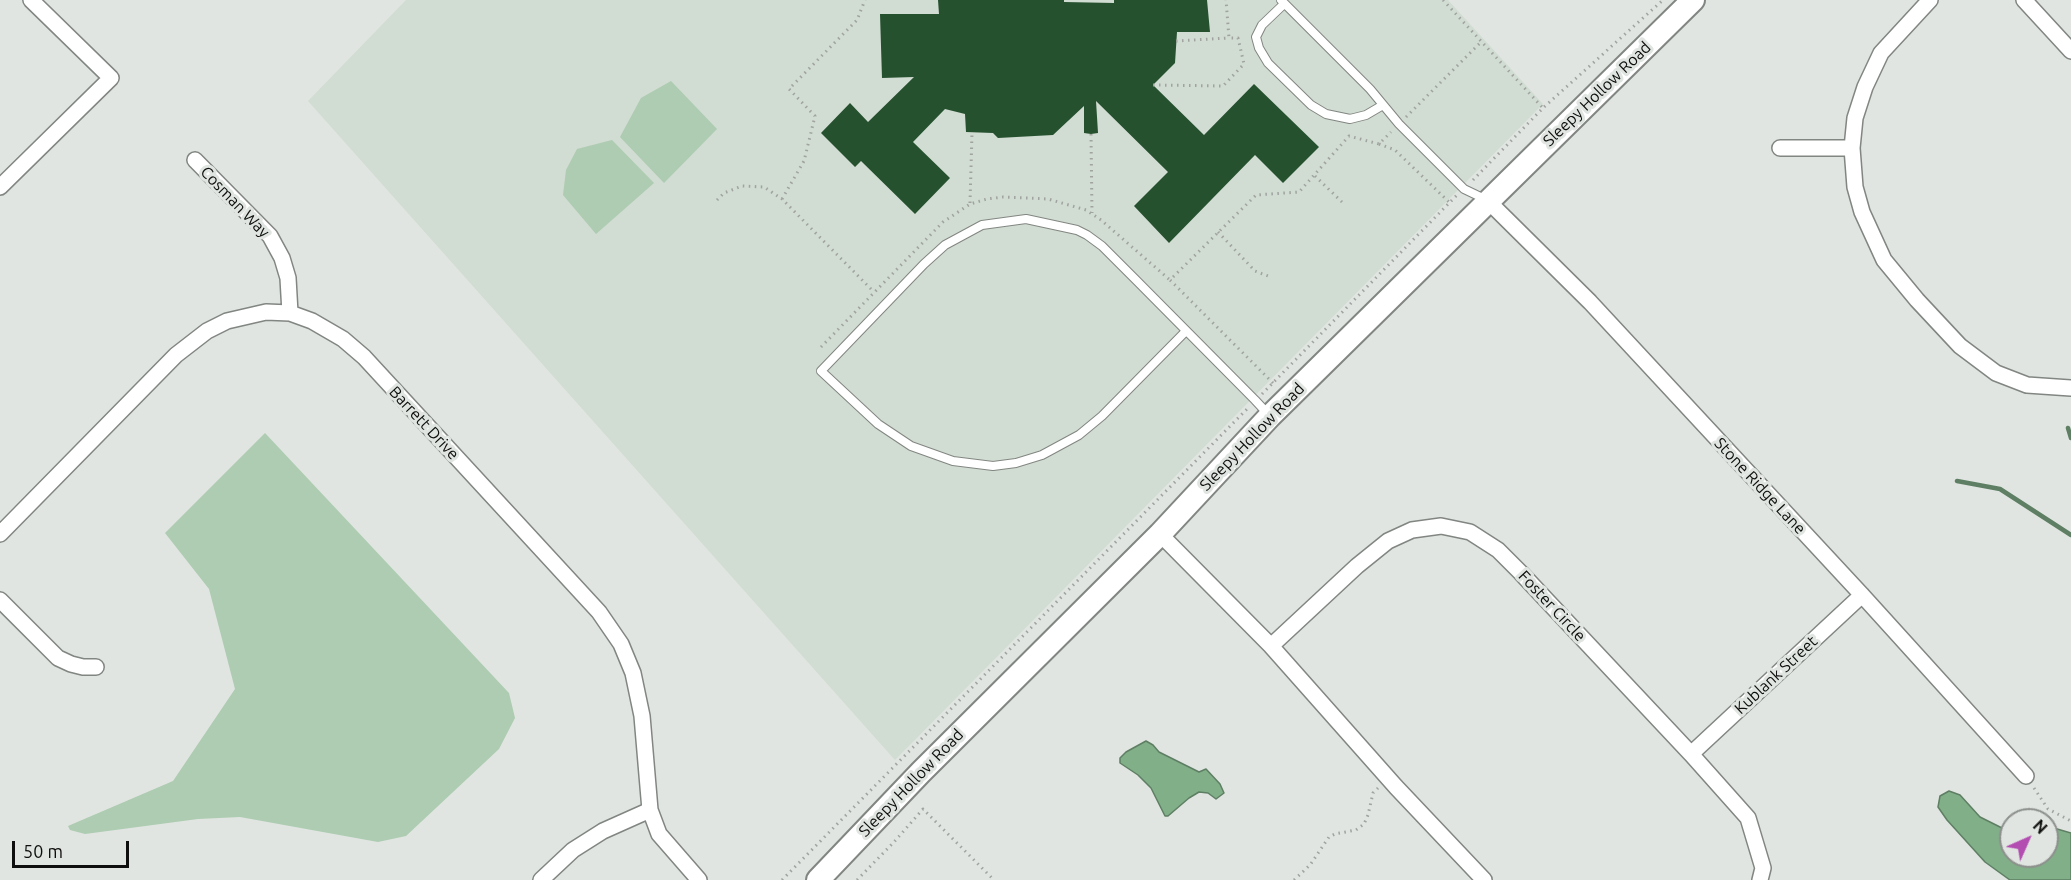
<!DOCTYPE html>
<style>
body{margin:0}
#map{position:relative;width:2071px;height:880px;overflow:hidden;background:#e0e5e1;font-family:Ubuntu,sans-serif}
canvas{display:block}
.north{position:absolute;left:1999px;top:808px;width:60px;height:60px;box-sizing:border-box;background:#e0e5e1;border:2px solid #8c8f8c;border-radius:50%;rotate:45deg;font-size:16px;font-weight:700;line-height:24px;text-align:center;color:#0d0e0d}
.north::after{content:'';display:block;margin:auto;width:21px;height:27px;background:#b34db1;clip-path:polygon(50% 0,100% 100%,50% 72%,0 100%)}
.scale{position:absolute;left:12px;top:841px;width:117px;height:27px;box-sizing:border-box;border:3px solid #0d0e0d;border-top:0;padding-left:8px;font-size:18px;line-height:21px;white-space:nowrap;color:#0d0e0d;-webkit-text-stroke:4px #e0e5e1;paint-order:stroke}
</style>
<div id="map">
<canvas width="2071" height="880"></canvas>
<div class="north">N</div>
<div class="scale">50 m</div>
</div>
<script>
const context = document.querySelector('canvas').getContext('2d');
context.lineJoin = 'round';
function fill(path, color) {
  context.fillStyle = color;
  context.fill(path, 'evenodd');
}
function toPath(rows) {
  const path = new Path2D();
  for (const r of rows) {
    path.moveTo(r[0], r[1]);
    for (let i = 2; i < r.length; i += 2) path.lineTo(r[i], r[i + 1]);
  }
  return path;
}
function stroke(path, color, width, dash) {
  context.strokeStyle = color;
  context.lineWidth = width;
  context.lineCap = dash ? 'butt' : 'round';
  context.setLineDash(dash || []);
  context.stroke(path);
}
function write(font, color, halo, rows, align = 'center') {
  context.font = font + ' Ubuntu,sans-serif';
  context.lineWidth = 6;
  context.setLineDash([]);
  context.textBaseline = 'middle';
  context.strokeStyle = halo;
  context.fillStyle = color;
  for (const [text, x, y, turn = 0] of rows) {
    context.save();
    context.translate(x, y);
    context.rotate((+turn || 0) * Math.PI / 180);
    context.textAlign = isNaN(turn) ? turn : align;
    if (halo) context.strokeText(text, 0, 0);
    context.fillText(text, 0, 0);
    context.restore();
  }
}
fill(toPath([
 [406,0,1448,0,1543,104,895,760,308,101]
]), '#d1dcd2');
fill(toPath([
 [671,81,717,129,664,183,620,137,641,98],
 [612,140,654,183,596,234,563,195,566,170,577,149],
 [265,433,509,693,515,718,499,749,406,836,378,842,240,817,198,819,85,834,70,830,68,826,173,781,235,689,209,589,165,533]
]), '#adccb1');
const water = toPath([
 [1146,741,1153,745,1159,752,1199,772,1206,769,1220,784,1224,793,1216,799,1208,793,1199,792,1189,798,1168,816,1165,816,1151,788,1138,775,1120,763,1120,758,1126,752,1146,741],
 [1949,791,1960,795,1980,817,2002,828,2011,828,2011,856,2047,856,2047,826,2071,833,2071,880,2010,880,1985,862,1947,820,1938,807,1940,796,1949,791]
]);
fill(water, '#81af88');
stroke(water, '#5e7f63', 1.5);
stroke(toPath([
 [2068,428,2071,438],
 [1957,481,2000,489,2071,535]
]), '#5e7f63', 4.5);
fill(toPath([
 [938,0,1064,0,1064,2,1114,3,1114,0,1207,0,1210,32,1177,32,1175,63,1153,85,1204,135,1254,84,1319,147,1283,183,1255,155,1169,243,1134,206,1168,172,1096,101,1098,133,1091,134,1084,133,1084,106,1053,135,998,138,993,133,966,132,965,114,945,109,913,142,950,178,915,214,861,161,855,167,821,133,850,103,868,122,914,77,882,78,880,14,939,14]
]), '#26512f');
const lane = toPath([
 [1281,0,1370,89,1399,124,1464,189,1487,200],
 [1284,4,1262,25,1256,37,1259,48,1268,63,1311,105,1326,114,1350,119,1366,115,1383,105],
 [1186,331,1102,416,1079,435,1042,455,1016,463,993,466,953,461,911,446,878,424,821,371,924,264,945,245,982,225,1026,219,1077,230,1087,235,1102,246,1137,281,1255,400,1269,415]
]);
const street = toPath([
 [1930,0,1881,53,1865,87,1855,118,1852,148,1855,187,1862,212,1884,260,1917,300,1960,346,1996,373,2027,385,2071,388],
 [2024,0,2071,51],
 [1780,148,1852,148],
 [195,160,270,236,282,258,288,278,290,313],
 [0,187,111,78,31,0],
 [1488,201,1590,302,1862,595,2026,776],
 [0,534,176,355,207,331,227,321,266,312,290,313,312,321,343,339,364,357,599,612,621,644,633,673,642,716,650,810,659,834,699,880],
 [1160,534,1271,646,1396,787,1484,880],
 [0,600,58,658,71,664,83,667,96,667],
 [1271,646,1357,566,1388,541,1412,530,1441,526,1470,532,1498,550,1521,573,1691,754,1748,818,1763,868,1760,880],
 [1691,754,1862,595],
 [541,880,573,850,603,831,650,810]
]);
const secondary = toPath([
 [818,880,921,772,1160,534,1270,416,1693,0]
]);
stroke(lane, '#828682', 10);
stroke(street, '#828682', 18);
stroke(secondary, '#828682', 26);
stroke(toPath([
 [1443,0,1543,108],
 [1176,41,1228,38],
 [1153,85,1223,86,1244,64,1238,38,1229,38,1226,0],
 [1406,117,1481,42],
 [1091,134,1092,213],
 [1379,144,1395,150,1450,203],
 [1315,176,1342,202],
 [1473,180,1543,108,1663,0],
 [782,199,804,161,815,116,789,89,857,20,865,0],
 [717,200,724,193,742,186,764,187,782,199,873,291],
 [970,203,972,133],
 [1218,232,1255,271,1268,276],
 [821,347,943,222,970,204,987,199,1003,197,1048,199,1086,210,1101,220,1170,280],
 [1273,383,1170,280,1256,195,1299,192,1349,136,1379,144,1391,132],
 [1262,394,1457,195],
 [2034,788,2048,809,2071,821],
 [782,880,1249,407],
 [857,880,894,842,923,809,994,880],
 [1294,880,1310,865,1329,837,1335,834,1356,830,1364,824,1368,815,1373,793,1378,788]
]), '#a0a3a0', 3, [1.5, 4.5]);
stroke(lane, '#fff', 8);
stroke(street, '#fff', 15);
stroke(secondary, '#fff', 22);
write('16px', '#0d0e0d', '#e0e5e1', [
 ["Sleepy Hollow Road",1597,94,-44],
 ["Cosman Way",235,202,46],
 ["Barrett Drive",424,423,47],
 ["Sleepy Hollow Road",1252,437,-46],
 ["Stone Ridge Lane",1760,486,47],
 ["Foster Circle",1552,606,47],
 ["Kublank Street",1776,675,-43],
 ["Sleepy Hollow Road",911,783,-46]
]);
</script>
